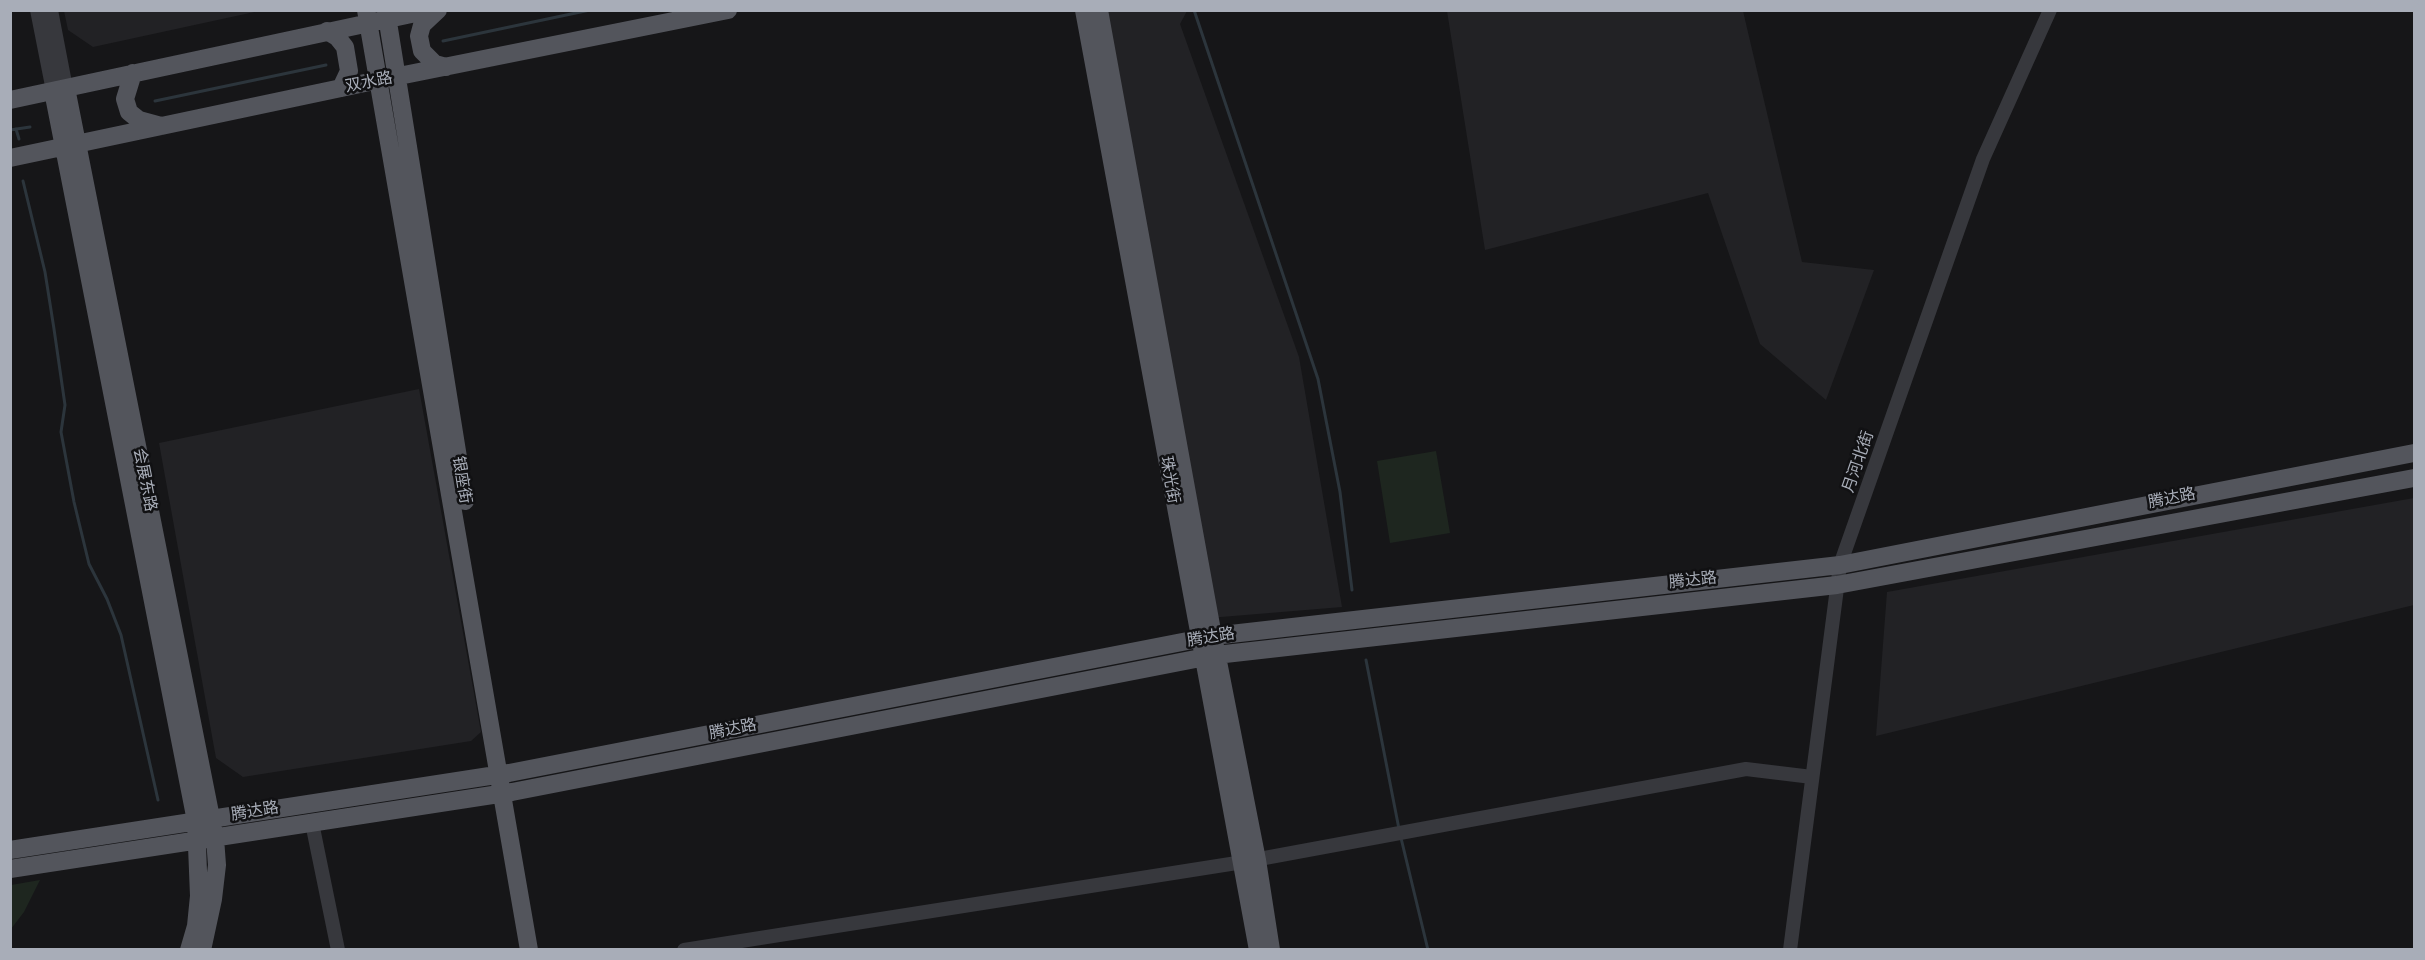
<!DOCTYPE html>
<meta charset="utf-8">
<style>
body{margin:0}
#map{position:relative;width:2425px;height:960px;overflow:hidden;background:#161618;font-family:"Titillium Web",sans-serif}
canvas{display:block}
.frame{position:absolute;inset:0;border:12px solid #a8adb8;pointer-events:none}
</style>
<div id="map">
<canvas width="2425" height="960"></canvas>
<div class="frame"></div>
</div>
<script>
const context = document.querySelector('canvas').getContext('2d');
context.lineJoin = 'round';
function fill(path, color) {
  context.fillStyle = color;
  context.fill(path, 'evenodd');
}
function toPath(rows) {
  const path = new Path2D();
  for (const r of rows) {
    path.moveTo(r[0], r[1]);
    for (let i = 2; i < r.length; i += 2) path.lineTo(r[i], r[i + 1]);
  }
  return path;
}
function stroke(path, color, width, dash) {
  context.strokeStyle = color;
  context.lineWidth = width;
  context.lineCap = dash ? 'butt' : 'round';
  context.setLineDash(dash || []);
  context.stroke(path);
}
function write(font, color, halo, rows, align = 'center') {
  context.font = font + ' "Titillium Web","Noto Sans SC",sans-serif';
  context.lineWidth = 5;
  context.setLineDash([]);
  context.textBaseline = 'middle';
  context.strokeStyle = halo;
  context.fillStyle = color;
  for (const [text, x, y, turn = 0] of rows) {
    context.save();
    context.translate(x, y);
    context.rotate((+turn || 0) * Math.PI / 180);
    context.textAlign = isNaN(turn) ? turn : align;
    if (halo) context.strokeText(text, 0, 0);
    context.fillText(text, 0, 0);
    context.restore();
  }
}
fill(toPath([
 [64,11,64,10,259,11,93,47,68,30],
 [1104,11,1187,11,1180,24,1299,357,1342,607,1209,618],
 [1447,11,1743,11,1802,262,1874,270,1826,400,1760,344,1708,193,1485,250],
 [419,389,481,732,471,741,243,777,216,758,159,443],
 [2414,498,2414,605,1876,736,1887,592]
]), '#222225');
fill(toPath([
 [1436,451,1450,533,1390,543,1377,461],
 [40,880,24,912,11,929,11,885]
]), '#1e261f');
stroke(toPath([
 [1194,10,1318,379,1340,492,1352,590],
 [443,41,590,10],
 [155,101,326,65],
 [16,129,19,139],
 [10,130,30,127],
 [23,181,45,272,54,329,65,405,61,432,74,502,89,564,107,599,121,635,158,800],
 [1366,660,1399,829],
 [1401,838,1428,950]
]), '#2c353c', 3);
stroke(toPath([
 [37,10,53,91],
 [51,10,66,88],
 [312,823,338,950],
 [684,950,1243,862,1746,769,1812,777],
 [1790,950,1840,565,1983,159,2050,10]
]), '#37383d', 14);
stroke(toPath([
 [366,10,529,950],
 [386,10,465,501],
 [438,10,422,25,419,36,422,51,435,64,446,67],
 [1084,10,1258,950],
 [1099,10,1213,636,1257,860,1271,950],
 [327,31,337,37,345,47,349,71,341,88],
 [133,73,125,99,129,112,139,120,161,126],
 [66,88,215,838,217,865,213,899,202,950],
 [53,91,196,821,199,896,196,926,189,950],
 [10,100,430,10],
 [10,158,379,80,728,10],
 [10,850,509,773,1213,636,1840,565,2414,453],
 [10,869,512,792,1216,655,1837,585,2414,478]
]), '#53555c', 18);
write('16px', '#a8adb8', '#111113', [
 ["双水路",369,83,-11],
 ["月河北街",1859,462,-71],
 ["会展东路",144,480,79],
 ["银座街",461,480,81],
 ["珠光街",1169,480,80],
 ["腾达路",2172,499,-11],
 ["腾达路",1693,581,-6],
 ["腾达路",1211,638,-9],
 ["腾达路",733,730,-11],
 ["腾达路",255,812,-9]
]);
</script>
